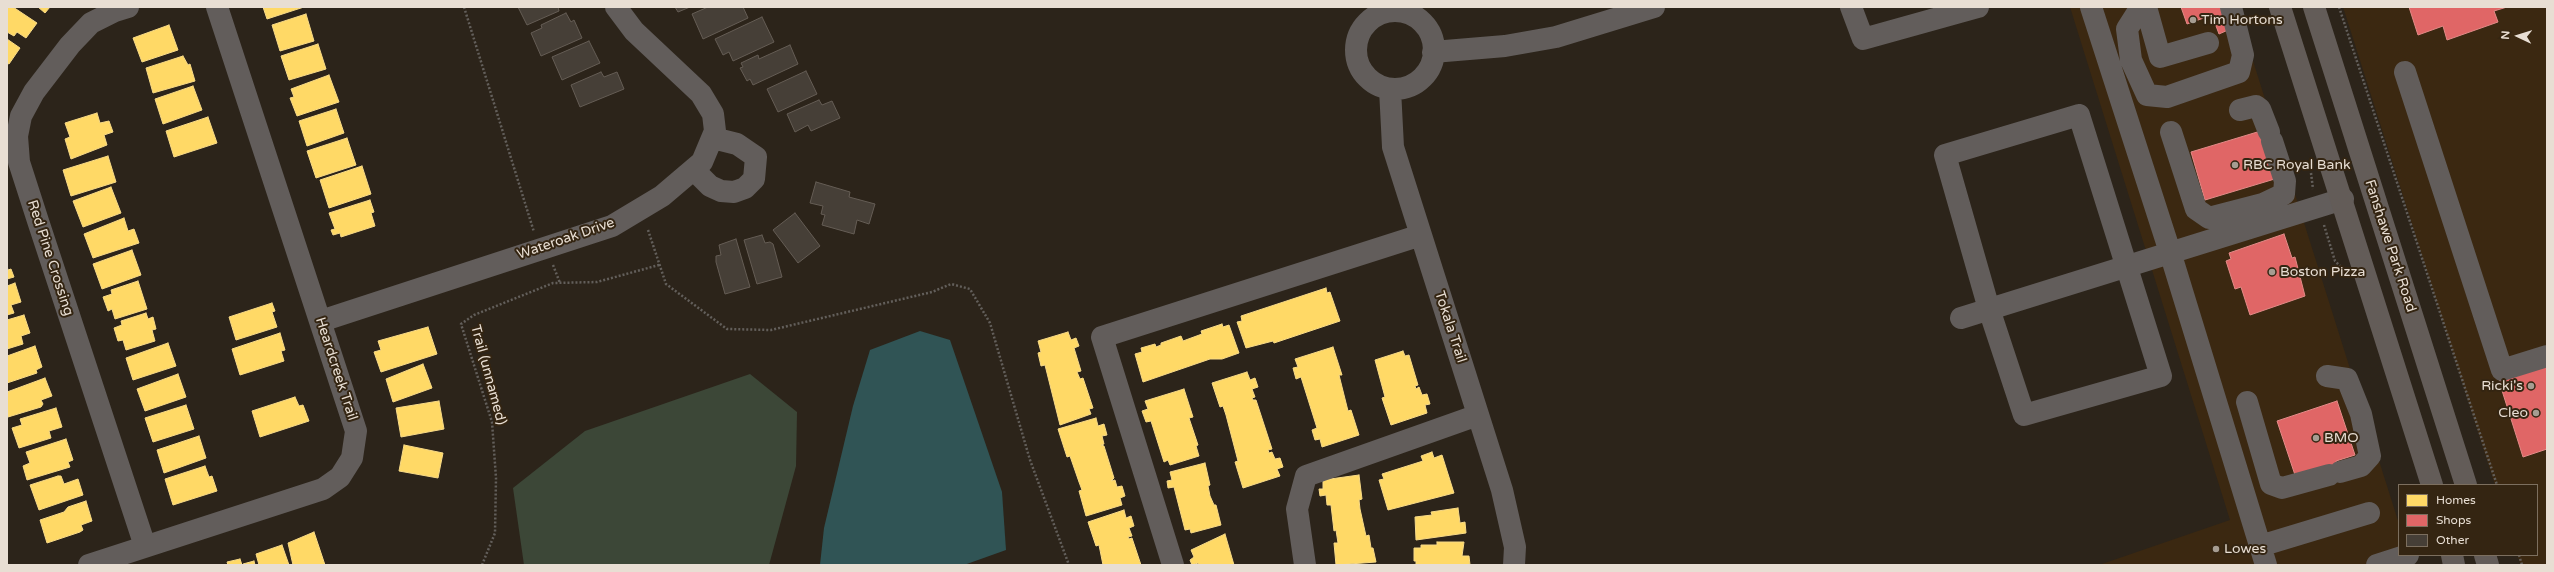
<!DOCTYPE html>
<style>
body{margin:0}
#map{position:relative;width:2554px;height:572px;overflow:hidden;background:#2c241a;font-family:"Varela Round",sans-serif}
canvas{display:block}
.frame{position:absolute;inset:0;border:8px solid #e8ded3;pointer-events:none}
.legend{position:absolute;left:2398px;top:484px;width:140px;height:72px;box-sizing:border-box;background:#342512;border:1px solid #7c6f5f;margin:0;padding:5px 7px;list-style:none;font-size:12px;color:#e8ded3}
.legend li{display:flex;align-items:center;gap:8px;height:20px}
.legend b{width:20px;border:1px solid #7c6f5f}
.north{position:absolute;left:2498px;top:16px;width:40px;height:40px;-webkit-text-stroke:3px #342512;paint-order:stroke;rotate:274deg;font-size:11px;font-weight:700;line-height:16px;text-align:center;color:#e8ded3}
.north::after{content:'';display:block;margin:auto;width:14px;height:18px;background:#e8ded3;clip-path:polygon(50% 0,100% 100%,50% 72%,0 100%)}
</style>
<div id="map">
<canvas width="2554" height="572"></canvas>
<div class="frame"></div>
<ul class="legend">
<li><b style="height:11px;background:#ffd966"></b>Homes</li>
<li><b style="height:11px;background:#e06666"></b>Shops</li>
<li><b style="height:11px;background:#463f37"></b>Other</li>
</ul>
<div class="north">N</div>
</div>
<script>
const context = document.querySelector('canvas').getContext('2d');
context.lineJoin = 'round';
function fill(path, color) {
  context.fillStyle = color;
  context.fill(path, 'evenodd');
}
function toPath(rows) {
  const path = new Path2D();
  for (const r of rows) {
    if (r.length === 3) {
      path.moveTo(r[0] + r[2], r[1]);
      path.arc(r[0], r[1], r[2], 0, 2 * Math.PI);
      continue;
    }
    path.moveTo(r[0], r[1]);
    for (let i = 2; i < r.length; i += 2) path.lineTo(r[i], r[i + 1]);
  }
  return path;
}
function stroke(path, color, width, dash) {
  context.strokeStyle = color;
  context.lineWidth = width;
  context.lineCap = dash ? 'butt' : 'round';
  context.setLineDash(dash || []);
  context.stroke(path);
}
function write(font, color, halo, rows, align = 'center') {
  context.font = font + ' "Varela Round",sans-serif';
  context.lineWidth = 4;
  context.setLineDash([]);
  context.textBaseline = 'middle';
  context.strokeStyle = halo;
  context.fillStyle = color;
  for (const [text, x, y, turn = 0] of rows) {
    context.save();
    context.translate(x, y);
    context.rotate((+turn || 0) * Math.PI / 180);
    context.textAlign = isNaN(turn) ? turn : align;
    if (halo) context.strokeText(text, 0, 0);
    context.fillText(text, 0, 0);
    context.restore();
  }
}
fill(toPath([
 [2070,7,2236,7,2399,524,2399,555,2409,555,2412,565,2099,565,2230,520],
 [2343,7,2547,7,2547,565,2521,565,2517,555,2537,555,2537,485,2495,485]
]), '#3b2811');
fill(toPath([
 [750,374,797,412,796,466,769,565,524,565,513,488,585,431]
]), '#3c4737');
fill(toPath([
 [920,331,950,340,1002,492,1006,550,964,565,820,565,824,528,853,406,870,350]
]), '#305455');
const homes = toPath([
 [7,7,13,7,37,23,26,38,17,32,14,36,7,32,7,7],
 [38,7,50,7,45,13,38,7],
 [263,7,304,7,267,19,263,7],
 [306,14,314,41,280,51,272,25,306,14],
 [169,25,178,50,142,62,133,38,169,25],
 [7,39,20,48,9,64,7,63,7,39],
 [318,44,326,69,289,80,281,56,318,44],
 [183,56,188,65,190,64,195,81,153,93,146,68,183,56],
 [329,75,339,102,297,116,290,98,294,97,291,89,329,75],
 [193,86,202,110,163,124,155,99,193,86],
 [336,109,344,133,307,146,299,121,336,109],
 [97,113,100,123,109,121,113,132,104,135,107,145,71,159,65,139,70,137,65,123,97,113],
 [208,117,217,143,174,157,166,131,208,117],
 [347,138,356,165,316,178,307,151,347,138],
 [108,156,116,182,71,196,63,170,108,156],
 [362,166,371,194,329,208,320,180,362,166],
 [111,187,121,213,83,227,73,201,111,187],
 [370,200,374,212,371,213,375,226,341,237,340,233,333,235,331,230,335,229,329,213,370,200],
 [124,218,128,231,134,229,139,243,93,258,84,234,124,218],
 [132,250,141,275,102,289,93,264,132,250],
 [7,266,8,270,11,269,14,277,7,279,7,266],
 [138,281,147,309,115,319,112,309,108,311,103,297,112,294,111,290,138,281],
 [15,283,21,302,11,305,14,313,7,315,7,286,15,283],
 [1326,288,1327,293,1330,292,1340,321,1274,343,1273,341,1246,348,1237,322,1242,321,1241,316,1326,288],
 [272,303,275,311,272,312,277,327,236,340,229,317,272,303],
 [146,313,148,319,153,317,156,329,152,330,155,341,126,350,123,340,118,341,114,328,122,325,121,321,146,313],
 [24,315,30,333,21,336,23,344,7,349,7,320,24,315],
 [1222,324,1223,327,1229,325,1239,353,1222,359,1210,359,1143,382,1135,354,1142,352,1141,348,1155,344,1156,347,1161,345,1161,343,1181,336,1183,341,1202,334,1201,331,1222,324],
 [428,327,437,354,381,372,374,352,381,350,378,341,428,327],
 [1068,332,1071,340,1076,338,1079,346,1074,348,1081,371,1077,372,1080,379,1083,378,1093,408,1089,409,1091,414,1060,425,1045,365,1041,366,1038,353,1041,352,1038,341,1068,332],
 [280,333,285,350,281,351,284,361,240,375,232,349,280,333],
 [168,343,176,366,133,380,126,358,168,343],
 [35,346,42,367,36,370,37,373,7,383,7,356,35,346],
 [1333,347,1342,375,1339,375,1348,411,1351,410,1359,435,1322,447,1320,439,1315,440,1312,430,1317,428,1301,377,1296,379,1293,368,1298,367,1295,359,1333,347],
 [1403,351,1405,356,1409,355,1418,385,1415,386,1416,389,1419,387,1422,395,1427,394,1430,404,1425,405,1427,413,1391,425,1382,398,1385,397,1375,360,1403,351],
 [423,364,432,388,393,402,386,379,423,364],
 [1247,372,1250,380,1255,378,1258,387,1252,389,1255,397,1252,398,1253,400,1256,400,1272,449,1268,450,1269,453,1272,452,1275,459,1280,458,1283,467,1277,469,1280,476,1243,488,1235,462,1238,461,1226,415,1223,406,1220,407,1212,383,1247,372],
 [178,374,186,397,145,411,137,389,178,374],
 [45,378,52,396,41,400,43,404,41,407,8,417,7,392,45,378],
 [1184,389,1193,417,1189,418,1198,445,1196,446,1199,456,1170,465,1168,460,1164,462,1151,421,1146,422,1142,411,1148,409,1145,401,1184,389],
 [295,397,299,406,303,405,309,421,260,437,252,411,295,397],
 [439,401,444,429,401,437,396,408,439,401],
 [186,405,194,429,153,442,145,418,186,405],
 [56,408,62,427,49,431,51,438,19,448,12,428,22,425,20,419,56,408],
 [1096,418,1098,426,1104,424,1107,435,1102,436,1104,444,1101,445,1104,446,1114,478,1111,481,1115,480,1117,487,1122,486,1125,496,1120,498,1122,505,1086,516,1079,491,1082,490,1079,482,1070,456,1067,457,1058,429,1096,418],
 [199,436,206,458,164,473,157,450,199,436],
 [66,439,73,460,68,462,70,467,27,480,23,466,30,463,26,452,66,439],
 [404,445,443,453,438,478,399,471,404,445],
 [1432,452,1434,458,1442,455,1454,493,1388,510,1379,480,1384,479,1382,474,1423,461,1421,456,1432,452],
 [1205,463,1210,485,1208,486,1210,496,1214,505,1216,505,1221,525,1191,533,1190,529,1185,530,1174,487,1168,488,1167,481,1172,480,1170,472,1205,463],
 [205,466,209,477,212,476,217,491,173,505,165,479,205,466],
 [1359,475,1362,499,1359,500,1360,509,1366,536,1369,535,1371,548,1373,548,1376,562,1336,565,1334,543,1338,543,1336,530,1334,531,1331,505,1327,505,1326,495,1320,496,1319,489,1323,489,1323,480,1359,475],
 [58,476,61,476,64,484,78,479,83,495,39,510,30,485,58,476],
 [86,501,92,521,81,525,83,530,80,532,47,543,40,520,64,512,68,507,86,501],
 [1458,508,1460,523,1465,522,1466,533,1416,540,1415,517,1432,515,1431,512,1458,508],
 [1124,510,1126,518,1131,516,1134,526,1129,528,1132,536,1128,537,1129,539,1132,538,1141,565,1103,565,1099,545,1096,546,1088,522,1124,510],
 [314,532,325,565,293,565,288,543,314,532],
 [1225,534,1234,565,1199,565,1198,563,1192,565,1190,560,1194,557,1191,550,1225,534],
 [1437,542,1464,542,1462,556,1469,556,1470,565,1416,565,1416,561,1414,561,1414,548,1421,548,1421,545,1437,545,1437,542],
 [282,545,289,565,259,565,256,554,282,545],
 [240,559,242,565,228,565,227,562,240,559],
 [254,561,255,565,243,565,243,564,254,561]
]);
fill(homes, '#ffd966');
stroke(homes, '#f8da87', 1);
const shops = toPath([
 [2181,7,2226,7,2228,30,2219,34,2212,15,2187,24,2181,7],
 [2409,7,2507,7,2494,11,2498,22,2447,40,2443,26,2418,35,2409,7],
 [2264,130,2278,178,2205,200,2191,152,2264,130],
 [2284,234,2292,258,2295,257,2305,296,2250,315,2241,287,2235,289,2226,261,2231,259,2229,253,2284,234],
 [2547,366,2547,449,2523,457,2499,381,2547,366],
 [2337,401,2355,455,2336,461,2342,477,2295,475,2277,421,2337,401]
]);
fill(shops, '#e06666');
stroke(shops, '#e28a87', 1);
const building = toPath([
 [518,7,558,7,559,11,527,25,518,7],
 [675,7,690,7,678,12,675,7],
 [708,7,743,7,748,18,703,39,692,14,708,7],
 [566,13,571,22,574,20,582,38,541,56,531,33,542,28,541,25,566,13],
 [762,17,774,42,733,61,729,52,723,55,715,39,762,17],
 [589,41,600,63,562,80,552,57,589,41],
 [790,45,798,64,753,85,750,79,747,81,740,68,743,67,741,63,758,55,759,59,790,45],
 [806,71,817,94,778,112,767,89,806,71],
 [601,72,604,77,617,72,624,89,580,107,571,85,601,72],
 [819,100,822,105,832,101,840,118,811,131,808,125,795,132,787,114,819,100],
 [816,182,850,192,849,197,875,204,869,224,857,220,854,234,822,225,825,215,821,214,823,206,810,203,816,182],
 [795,213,820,246,798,263,773,230,795,213],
 [762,235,765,243,770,242,773,244,782,277,757,284,744,240,762,235],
 [736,239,750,287,725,294,716,262,716,256,721,255,719,245,736,239]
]);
fill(building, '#463f37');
stroke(building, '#655d55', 1);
stroke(toPath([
 [464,7,534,232],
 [2339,7,2497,485],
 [2311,173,2313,189],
 [2324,225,2335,261,2340,266],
 [648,230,666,284,727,329,771,330,932,292,951,284,970,289,990,323,1030,460,1069,565],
 [553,265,560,283],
 [2519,555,2522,565],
 [482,565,495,533,496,478,492,422,461,324,474,315,553,283,597,282,659,265]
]), '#635f5b', 2.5, [2, 2]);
stroke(toPath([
 [128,7,115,11,91,23,70,45,34,92,21,116,17,136,19,162,38,221,145,546],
 [1851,7,1863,39,1978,7],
 [2091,7,2170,252,2266,565],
 [2141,7,2127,29,2131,60,2147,95,2167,97,2239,72,2243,55,2231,7],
 [2146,7,2160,57,2208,43],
 [1395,50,39],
 [1433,52,1505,46,1556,37,1654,7],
 [2405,72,2502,370,2547,356],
 [1390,89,1393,147,1502,490,1515,547,1514,565],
 [2240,110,2256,106,2260,109,2269,132],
 [2079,115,2161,376,2024,415,1989,309,1945,155,2079,115],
 [2171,132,2196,209,2209,218,2263,204,2284,194,2285,181,2272,141],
 [694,170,710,186,721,191,734,192,745,188,754,179,756,157,737,144,713,138],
 [1961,318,2343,199],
 [321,321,612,226,662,196,702,162,715,131,713,114,701,94,634,31,616,7],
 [2327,376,2347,379,2361,414,2370,456,2361,466,2340,472],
 [2247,402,2271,484,2282,488,2329,475],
 [2260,546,2369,513],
 [89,565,323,489,340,477,352,458,356,431,217,7],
 [1173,565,1102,337,1421,235],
 [1305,565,1297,509,1306,476,1478,415],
 [2377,565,2408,555]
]), '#625d5b', 22);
stroke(toPath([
 [2280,7,2432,485],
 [2314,7,2466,485],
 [2452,555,2454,565],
 [2485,555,2488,565]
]), '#635c58', 22);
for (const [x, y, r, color] of [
 [2193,20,4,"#a69d92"],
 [2235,165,4,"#a69d92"],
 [2272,272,4,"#a69d92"],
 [2531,386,4,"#a69d92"],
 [2536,413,4,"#a69d92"],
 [2316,438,4,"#a69d92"],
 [2216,549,4,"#a69d92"]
]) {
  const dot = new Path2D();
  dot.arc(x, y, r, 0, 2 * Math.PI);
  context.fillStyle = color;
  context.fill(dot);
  stroke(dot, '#342512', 1.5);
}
write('14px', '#e8ded3', '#342512', [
 ["Tim Hortons",2201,20],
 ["RBC Royal Bank",2243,165],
 ["Boston Pizza",2280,272],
 ["Ricki's",2523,386,"right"],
 ["Cleo",2528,413,"right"],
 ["BMO",2324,438],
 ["Lowes",2224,549]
], 'left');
write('14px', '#e8ded3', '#342512', [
 ["Wateroak Drive",566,239,-19],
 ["Fanshawe Park Road",2390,246,72],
 ["Red Pine Crossing",50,258,72],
 ["Tokala Trail",1450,327,72],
 ["Heardcreek Trail",336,369,72],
 ["Trail (unnamed)",488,375,75]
]);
</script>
